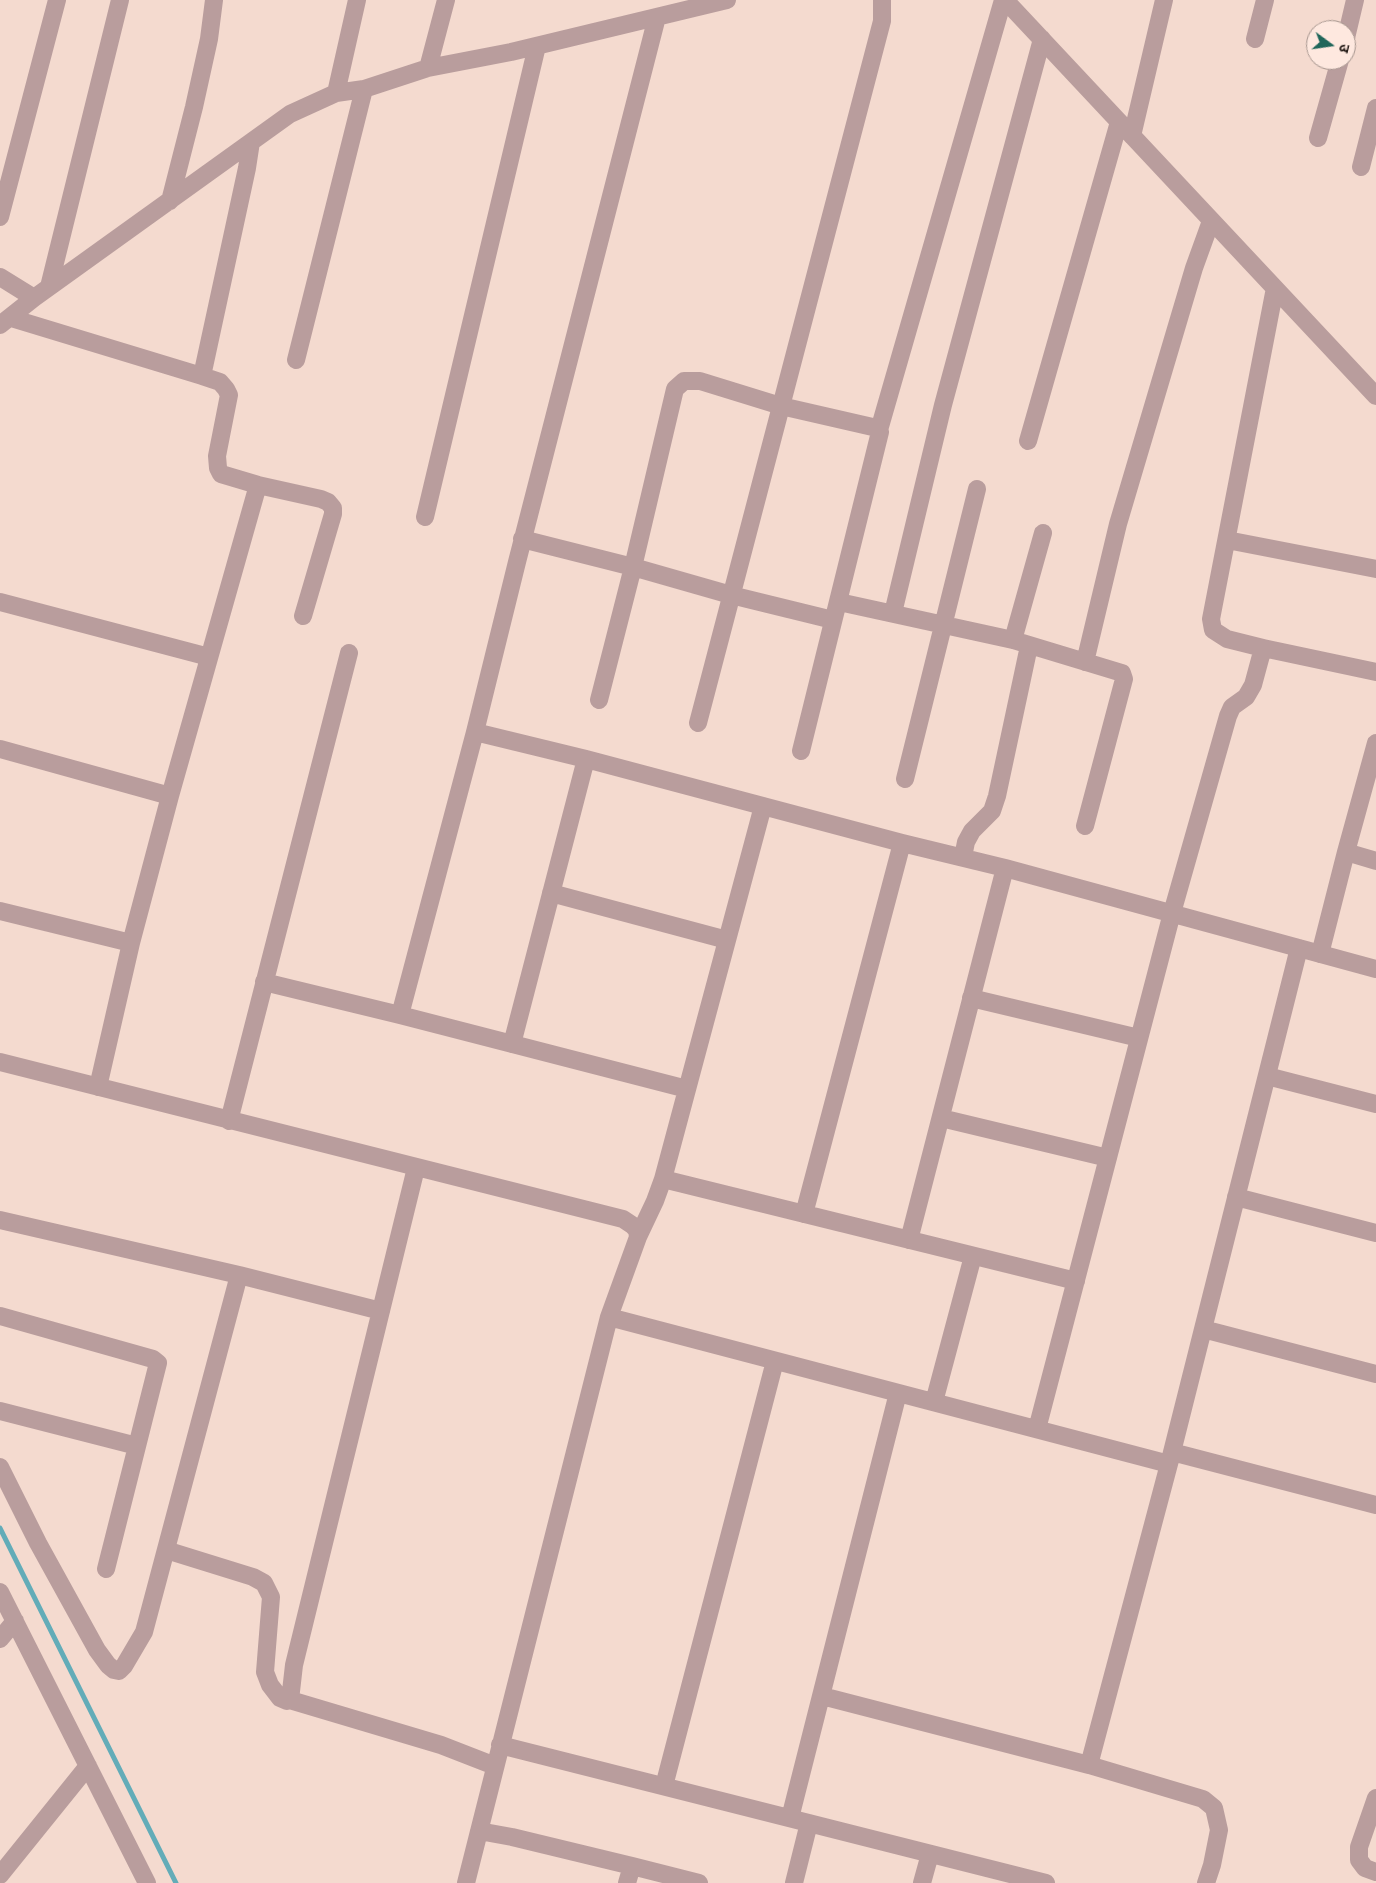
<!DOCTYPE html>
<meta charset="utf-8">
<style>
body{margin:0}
#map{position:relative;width:1376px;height:1883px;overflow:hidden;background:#f4dacf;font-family:"Roboto Condensed","Noto Sans Devanagari",sans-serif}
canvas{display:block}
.north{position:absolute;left:1306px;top:20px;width:50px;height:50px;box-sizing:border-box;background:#fee8df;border:1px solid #a6958e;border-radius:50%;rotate:104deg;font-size:14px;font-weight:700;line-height:20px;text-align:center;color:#221915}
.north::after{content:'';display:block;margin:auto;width:18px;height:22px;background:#20665a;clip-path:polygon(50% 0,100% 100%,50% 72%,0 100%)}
</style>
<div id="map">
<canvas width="1376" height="1883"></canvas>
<div class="north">उ</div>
</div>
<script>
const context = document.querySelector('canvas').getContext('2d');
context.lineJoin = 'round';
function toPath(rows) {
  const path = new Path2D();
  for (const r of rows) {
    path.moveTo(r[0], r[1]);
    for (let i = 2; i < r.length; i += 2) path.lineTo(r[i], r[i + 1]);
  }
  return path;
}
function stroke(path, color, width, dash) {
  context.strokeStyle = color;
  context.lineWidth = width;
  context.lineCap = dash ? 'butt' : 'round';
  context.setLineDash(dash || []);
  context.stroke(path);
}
stroke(toPath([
 [0,1528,176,1883]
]), '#63acb8', 5);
stroke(toPath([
 [1005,0,1376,396],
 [1346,38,1355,0],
 [1255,39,1265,0],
 [428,68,446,0],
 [336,93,357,0],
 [1132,136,1164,0],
 [1318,138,1340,60],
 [1361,167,1376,108],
 [170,201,194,107,209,39,214,0],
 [0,217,57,0],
 [0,277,34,298],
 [49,287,120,0],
 [1275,288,1211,619,1213,630,1227,639,1263,648,1376,672],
 [11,318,202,376,220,382,226,389,229,395,217,456,218,468,221,474,258,485,321,499,328,502,333,508,333,514,303,616],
 [0,325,34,298,290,114,336,93,364,89,428,68,511,52,727,0],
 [296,360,364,89],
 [202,376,247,168,251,142],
 [879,430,1003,0],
 [1028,441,1119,122],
 [425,517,537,46],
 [522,539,633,567,731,595,833,620],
 [1227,540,1376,569],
 [0,602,209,657],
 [839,602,1013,640,1122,673,1124,679,1085,826],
 [893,613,943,405,1042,39],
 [1013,640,1043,533],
 [1085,662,1118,524,1194,268,1211,221],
 [599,700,633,567,675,389,684,381,700,381,781,406,877,428,880,432,801,751],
 [698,723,882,21,882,0],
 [475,732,586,759,902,843,1005,868,1376,969],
 [0,749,170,796],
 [905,779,977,489],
 [1346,852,1376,861],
 [963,857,966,842,972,831,992,811,997,796,1029,646],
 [551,893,727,940],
 [0,911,131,943],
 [1320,954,1346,852,1376,743],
 [264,982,400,1015,687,1089],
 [971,998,1139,1038],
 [400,1015,475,732,517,562,657,17],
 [512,1044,586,759],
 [0,1062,623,1219,632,1225,637,1230,638,1237,609,1317,466,1883],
 [1267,1076,1376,1104],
 [98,1087,131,943,170,796,258,485],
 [941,1118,1108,1158],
 [229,1121,349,653],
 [663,1179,1076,1281],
 [1236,1197,1376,1233],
 [804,1214,902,843],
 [0,1220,239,1275,381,1311],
 [638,1237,655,1201,663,1179,763,806],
 [909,1240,1005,868],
 [0,1316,153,1359,158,1363,106,1569],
 [609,1317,1169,1464],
 [1203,1329,1376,1374],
 [934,1402,973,1256],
 [0,1411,137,1446],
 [1037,1429,1172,913,1228,716,1232,707,1246,697,1253,685,1263,648],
 [1172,1452,1376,1505],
 [0,1467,38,1543,97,1650,108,1665,114,1670,119,1671,124,1666,144,1632,239,1275],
 [166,1550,253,1577,264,1583,271,1597,265,1672,270,1685,280,1698,287,1701,290,1700,294,1665,416,1168],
 [0,1592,147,1883],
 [0,1639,15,1621],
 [822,1696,1089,1765,1203,1799,1214,1808,1219,1830,1212,1865,1206,1883],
 [290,1700,441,1745,495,1766],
 [500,1745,1046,1883],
 [1089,1765,1169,1464,1299,948],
 [664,1786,775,1361],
 [1376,1798,1359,1847,1359,1860,1365,1868,1376,1872],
 [790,1818,898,1393],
 [479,1831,512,1837,632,1866],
 [0,1875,88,1766],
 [627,1883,632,1866,699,1883],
 [794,1883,809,1823],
 [922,1883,930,1854]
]), '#b99d9d', 18);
</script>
